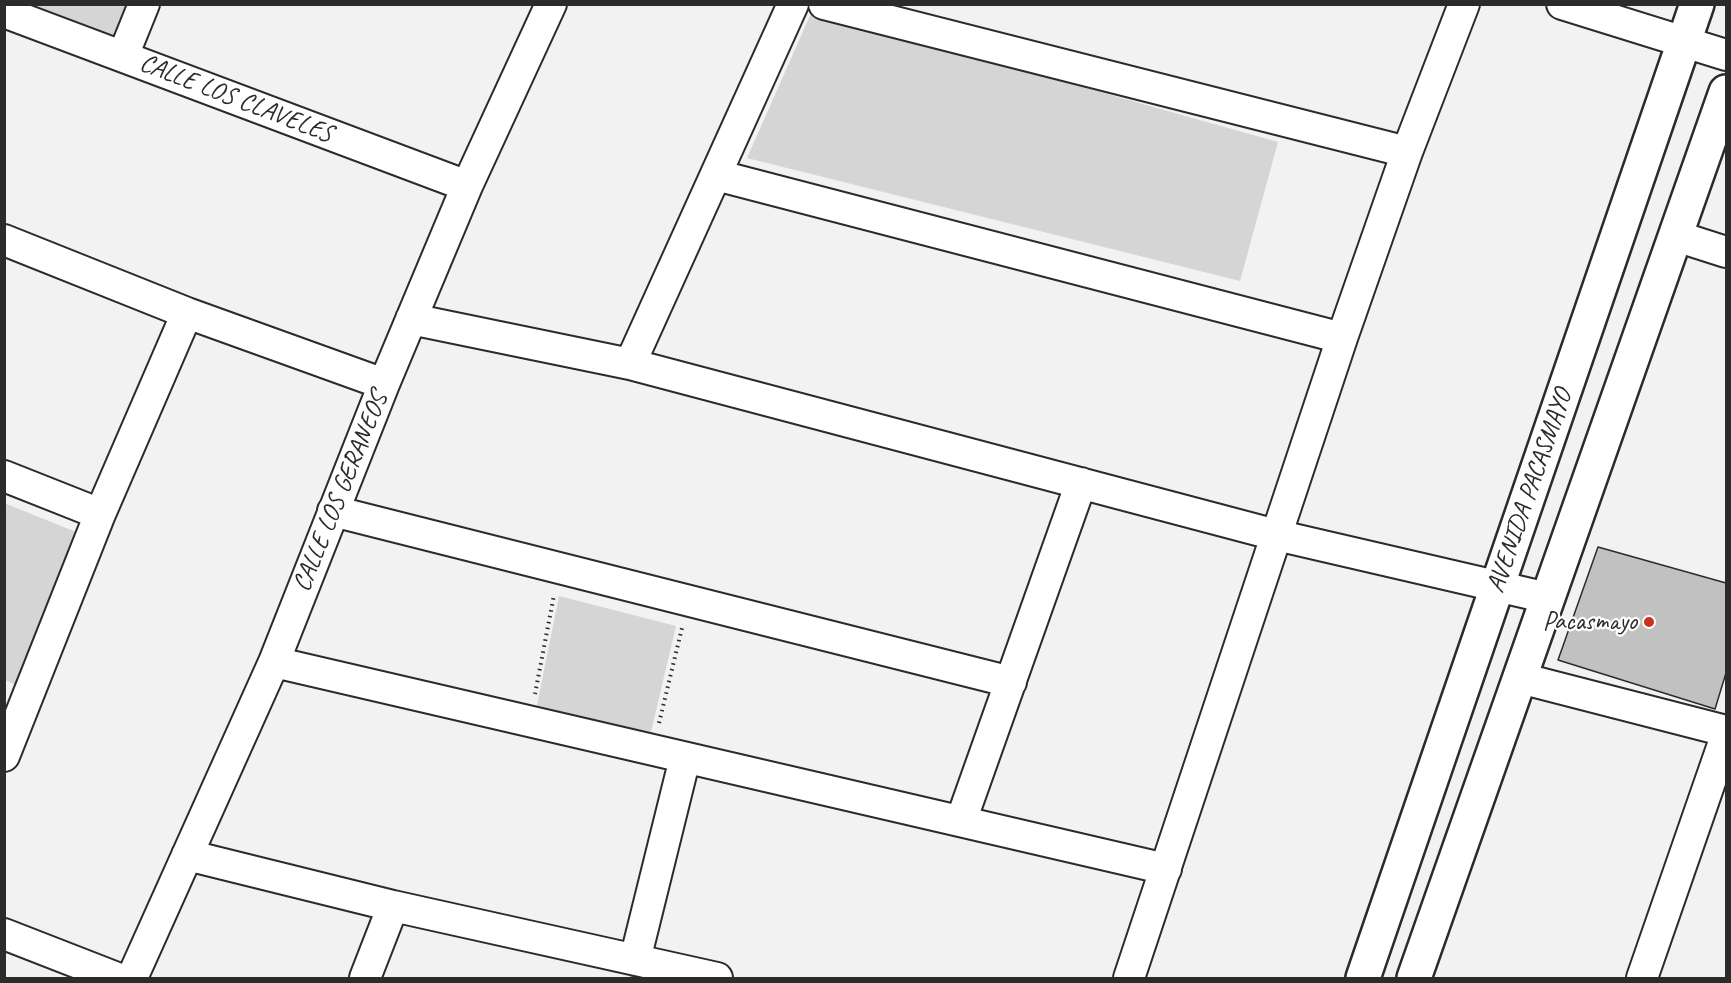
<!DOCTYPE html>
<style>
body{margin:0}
#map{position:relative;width:1731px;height:983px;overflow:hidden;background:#f2f2f2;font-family:Caveat,sans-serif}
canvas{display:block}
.frame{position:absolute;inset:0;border:6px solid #2b2b2b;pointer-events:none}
</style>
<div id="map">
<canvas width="1731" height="983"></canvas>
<div class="frame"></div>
</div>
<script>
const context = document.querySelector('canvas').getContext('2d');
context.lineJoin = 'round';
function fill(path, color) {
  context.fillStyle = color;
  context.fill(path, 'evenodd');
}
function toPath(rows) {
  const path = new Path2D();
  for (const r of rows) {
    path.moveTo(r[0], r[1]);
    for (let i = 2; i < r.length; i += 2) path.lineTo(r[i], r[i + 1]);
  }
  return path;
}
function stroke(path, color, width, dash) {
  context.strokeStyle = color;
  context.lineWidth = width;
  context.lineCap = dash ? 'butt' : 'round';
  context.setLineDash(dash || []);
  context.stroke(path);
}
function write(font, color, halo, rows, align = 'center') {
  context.font = font + ' Caveat,sans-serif';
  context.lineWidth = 4.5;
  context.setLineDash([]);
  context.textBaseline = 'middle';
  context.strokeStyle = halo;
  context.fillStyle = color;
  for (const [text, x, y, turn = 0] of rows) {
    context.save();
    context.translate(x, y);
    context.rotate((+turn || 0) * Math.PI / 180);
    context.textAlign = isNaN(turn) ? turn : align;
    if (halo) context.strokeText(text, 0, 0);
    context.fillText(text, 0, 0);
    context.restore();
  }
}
fill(toPath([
 [18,5,155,5,137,50],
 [812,11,1278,142,1240,281,747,158],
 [4,503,76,532,16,685,5,680],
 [559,596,676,626,651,732,536,710]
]), '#d5d5d5');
const building = toPath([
 [1598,547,1726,583,1726,673,1715,709,1558,660,1598,547]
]);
fill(building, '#c1c1c1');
stroke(building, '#2b2b2b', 1.5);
const minor = toPath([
 [824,4,1407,152],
 [1562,4,1726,55],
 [4,12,467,186],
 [123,56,144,4],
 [716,175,1342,338],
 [1676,236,1726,252],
 [4,240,187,313,384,384],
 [411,319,630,364,1276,535,1548,598],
 [630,364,793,4],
 [4,476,100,514],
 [333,511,1011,682],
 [274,662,1166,869],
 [1520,678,1726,731],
 [4,756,100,514,187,313],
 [961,821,1081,483],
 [187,855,393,906,717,978],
 [4,934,117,978],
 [635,960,685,758],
 [132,978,274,662,384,384,467,186,551,4],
 [365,978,393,906],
 [1129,978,1342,338,1407,152,1464,4],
 [1642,978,1726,736]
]);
const major = toPath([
 [1363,978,1697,4],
 [1414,978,1726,92]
]);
stroke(minor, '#2b2b2b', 34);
stroke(major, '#2b2b2b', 38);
stroke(toPath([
 [535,694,554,595],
 [659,723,682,628]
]), '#2b2b2b', 4, [1.5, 4.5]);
stroke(minor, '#fff', 30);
stroke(major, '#fff', 33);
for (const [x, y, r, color] of [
 [1649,622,6,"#c8321e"]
]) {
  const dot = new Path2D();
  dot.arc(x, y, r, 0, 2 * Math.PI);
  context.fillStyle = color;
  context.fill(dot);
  stroke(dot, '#fff', 2);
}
write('26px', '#2b2b2b', '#fff', [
 ["CALLE LOS CLAVELES",236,99,21],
 ["AVENIDA PACASMAYO",1530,491,-71],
 ["CALLE LOS GERANEOS",341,492,-68]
]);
write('26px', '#2b2b2b', '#fff', [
 ["Pacasmayo",1637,622]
], 'right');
</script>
